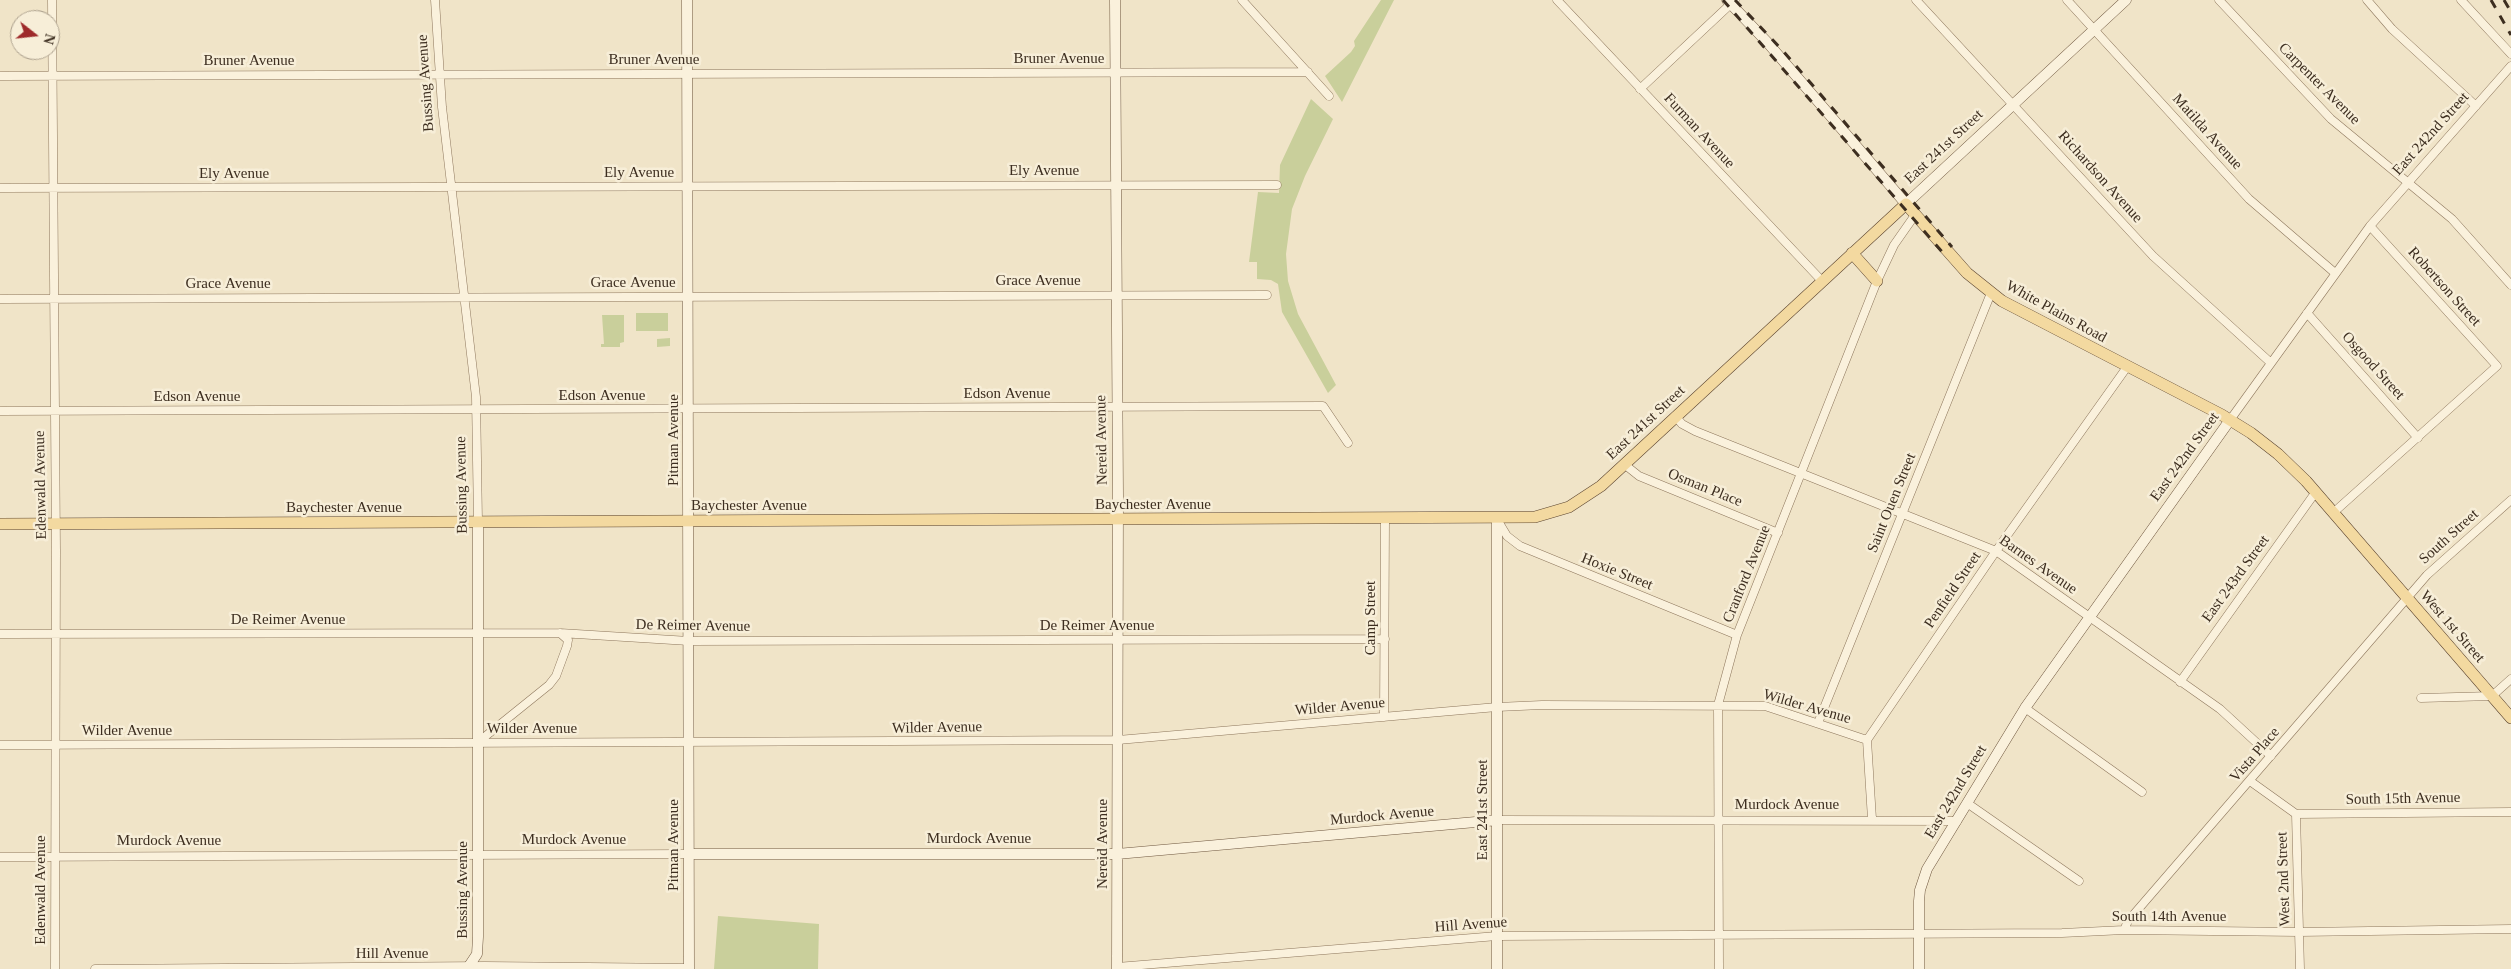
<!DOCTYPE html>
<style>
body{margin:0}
#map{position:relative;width:2511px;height:969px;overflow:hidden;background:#f0e4c8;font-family:"Times New Roman",serif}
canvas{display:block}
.north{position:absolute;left:10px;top:10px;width:50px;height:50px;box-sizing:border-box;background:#f7eed8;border:1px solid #ada18e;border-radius:50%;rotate:106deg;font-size:14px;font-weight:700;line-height:20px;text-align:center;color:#3d2e20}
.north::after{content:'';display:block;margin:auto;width:18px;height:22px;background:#9e2a2b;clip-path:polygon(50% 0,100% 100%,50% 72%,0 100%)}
</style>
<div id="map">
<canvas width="2511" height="969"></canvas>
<div class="north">N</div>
</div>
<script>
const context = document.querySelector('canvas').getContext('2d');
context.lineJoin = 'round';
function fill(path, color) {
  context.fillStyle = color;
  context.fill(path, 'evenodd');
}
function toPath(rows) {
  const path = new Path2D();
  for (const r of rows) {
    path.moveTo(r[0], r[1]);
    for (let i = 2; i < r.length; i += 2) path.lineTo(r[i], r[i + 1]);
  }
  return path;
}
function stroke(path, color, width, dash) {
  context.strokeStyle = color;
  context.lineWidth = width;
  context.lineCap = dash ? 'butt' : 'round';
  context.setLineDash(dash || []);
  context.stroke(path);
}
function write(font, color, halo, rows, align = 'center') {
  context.font = font + ' "Times New Roman",serif';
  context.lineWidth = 5;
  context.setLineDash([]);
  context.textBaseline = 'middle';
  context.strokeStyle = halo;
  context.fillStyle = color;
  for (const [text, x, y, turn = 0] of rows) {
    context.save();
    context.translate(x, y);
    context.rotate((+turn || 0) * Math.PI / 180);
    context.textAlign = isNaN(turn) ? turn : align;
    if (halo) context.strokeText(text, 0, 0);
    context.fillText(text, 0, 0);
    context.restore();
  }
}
fill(toPath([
 [1381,0,1394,0,1342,102,1325,76,1351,52,1355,46,1354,41],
 [1311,99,1333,119,1305,176,1292,209,1286,254,1288,281,1298,314,1336,385,1328,393,1282,312,1278,284,1271,280,1257,279,1257,262,1249,262,1258,192,1279,193,1280,165],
 [636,313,668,313,668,331,636,331],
 [602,315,624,315,624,342,620,343,620,347,601,347,601,344,604,344],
 [670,338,670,346,657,347,657,339],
 [718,916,819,924,818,969,714,969]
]), '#c9cf9b');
const street = toPath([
 [52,0,56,549,55,969],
 [435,0,442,107,476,397,478,522],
 [1242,0,1329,96],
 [1557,0,1822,281],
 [1916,0,2153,256,2271,363],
 [2067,0,2249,199,2335,273],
 [2219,0,2331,119,2452,219,2511,285],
 [2367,0,2392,29,2476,106],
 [2461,0,2511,54],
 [0,76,1308,72],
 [1640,89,1735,0],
 [0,188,1277,185],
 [0,299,1267,295],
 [2307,313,2418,438],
 [0,411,1323,406,1348,443],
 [1675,416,1682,424,1695,431,1996,551,2220,709,2271,756],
 [2230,420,2370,226,2511,66],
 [1624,464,1639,476,1778,533],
 [2333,513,2497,366,2370,226],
 [1498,521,1507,536,1520,546,1737,635],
 [0,634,560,633,689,641,1385,639],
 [2180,682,2315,493],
 [2421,698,2492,696,2511,679],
 [2025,708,2142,792],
 [1384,717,1385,519],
 [1818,723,1991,293],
 [477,743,549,685,556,676,567,646,568,640,560,633],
 [0,745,1118,740,1497,707,1542,705,1765,706,1867,740],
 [2250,781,2296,814,2300,969],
 [1967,803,2079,881],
 [2296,814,2511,812],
 [1872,819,1867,740,1996,551,2127,367],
 [1498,820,1957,821],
 [0,857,689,854],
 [2124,930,2128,921,2427,575,2511,500],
 [1117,967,1497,936,2062,933,2124,930,2299,932,2511,929],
 [95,969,485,966,689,968],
 [1719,969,1718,705,1721,694,1737,635,1877,281,1894,245,1915,215]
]);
const secondary = toPath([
 [687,0,689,969],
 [1115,0,1118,495,1117,969],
 [1727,0,1767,42,1906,204,2126,0],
 [689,854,1117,854,1498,820],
 [467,969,477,954,478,937,478,522],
 [1497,969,1497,519],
 [1919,969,1919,901,1920,890,1927,869,2025,708,2230,420]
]);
const primary = toPath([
 [1852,253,1877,281],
 [0,524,1535,517,1569,507,1601,486,1906,204,1967,273,2002,301,2222,415,2251,433,2278,454,2306,481,2511,718]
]);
stroke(street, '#8d765c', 9);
stroke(secondary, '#6f573f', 11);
stroke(primary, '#5b4430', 12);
stroke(street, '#faf1dc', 8);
stroke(secondary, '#faf1dc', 10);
stroke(primary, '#f3d9a0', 11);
stroke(toPath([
 [1723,0,1944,254],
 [1735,0,1784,52,1952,247],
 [2491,0,2511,35],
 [2504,0,2511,12]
]), '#3d2e20', 3, [9, 9]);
write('15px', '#3d2e20', '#f7eed8', [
 ["Bruner Avenue",1059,59],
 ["Bruner Avenue",654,60],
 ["Bruner Avenue",249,61],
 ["Bussing Avenue",426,83,-94],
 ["Carpenter Avenue",2319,84,45],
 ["Furman Avenue",1699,131,47],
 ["Matilda Avenue",2207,132,48],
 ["East 242nd Street",2431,134,-48],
 ["East 241st Street",1944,147,-43],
 ["Ely Avenue",1044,171],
 ["Ely Avenue",639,173],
 ["Ely Avenue",234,174],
 ["Richardson Avenue",2100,177,48],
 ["Grace Avenue",1038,281],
 ["Grace Avenue",633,283],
 ["Grace Avenue",228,284],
 ["Robertson Street",2444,287,48],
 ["White Plains Road",2056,312,29],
 ["Osgood Street",2373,366,48],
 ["Edson Avenue",1007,394],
 ["Edson Avenue",602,396],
 ["Edson Avenue",197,397],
 ["East 241st Street",1646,423,-43],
 ["Pitman Avenue",674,440,-90],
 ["Nereid Avenue",1102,440,-91],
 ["East 242nd Street",2185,457,-54],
 ["Edenwald Avenue",41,485,-91],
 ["Bussing Avenue",462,485,-91],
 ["Osman Place",1705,488,22],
 ["Saint Ouen Street",1892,503,-68],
 ["Baychester Avenue",1153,505],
 ["Baychester Avenue",749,506],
 ["Baychester Avenue",344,508],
 ["South Street",2449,537,-42],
 ["Barnes Avenue",2038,565,35],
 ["Hoxie Street",1617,572,22],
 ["Cranford Avenue",1747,574,-68],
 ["East 243rd Street",2236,579,-54],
 ["Penfield Street",1953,590,-56],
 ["Camp Street",1371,618,-90],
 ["De Reimer Avenue",288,620],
 ["De Reimer Avenue",693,626,1],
 ["De Reimer Avenue",1097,626],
 ["West 1st Street",2452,627,49],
 ["Wilder Avenue",1340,707,-5],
 ["Wilder Avenue",1807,707,16],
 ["Wilder Avenue",937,728,-1],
 ["Wilder Avenue",532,729],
 ["Wilder Avenue",127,731],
 ["Vista Place",2255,755,-49],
 ["East 242nd Street",1956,792,-59],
 ["South 15th Avenue",2403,799,-1],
 ["Murdock Avenue",1787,805],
 ["East 241st Street",1483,810,-90],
 ["Murdock Avenue",1382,816,-5],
 ["Murdock Avenue",979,839],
 ["Murdock Avenue",574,840],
 ["Murdock Avenue",169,841],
 ["Nereid Avenue",1103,844,-90],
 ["Pitman Avenue",674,845,-90],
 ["West 2nd Street",2284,879,-92],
 ["Edenwald Avenue",41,890,-90],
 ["Bussing Avenue",463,890,-90],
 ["South 14th Avenue",2169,917],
 ["Hill Avenue",1471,925,-4],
 ["Hill Avenue",392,954]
]);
</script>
